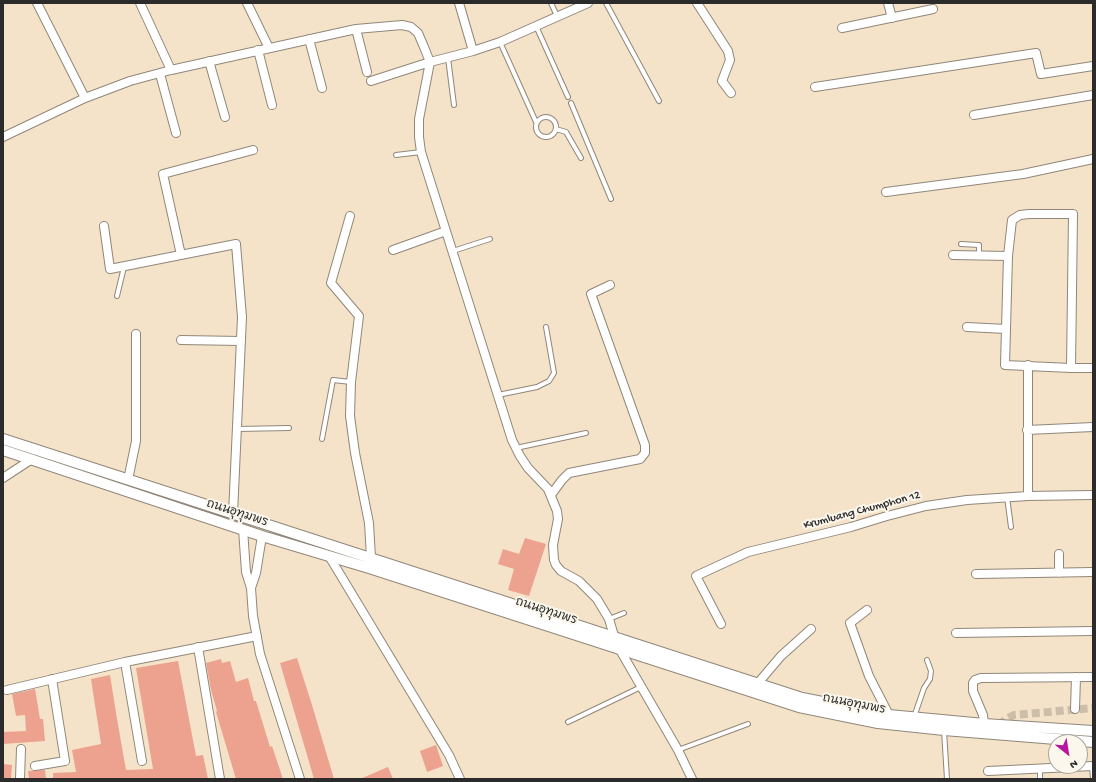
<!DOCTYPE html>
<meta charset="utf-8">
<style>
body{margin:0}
#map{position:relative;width:1096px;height:782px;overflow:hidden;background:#f4e3c9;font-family:"Gochi Hand",sans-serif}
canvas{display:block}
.frame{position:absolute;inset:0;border:4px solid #2b2b2b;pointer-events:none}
.north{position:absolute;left:1048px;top:734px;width:40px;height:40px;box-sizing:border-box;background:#fbf7ec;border:1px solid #a8a59f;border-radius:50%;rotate:150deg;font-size:11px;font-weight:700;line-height:16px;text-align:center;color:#2b2b2b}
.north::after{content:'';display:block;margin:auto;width:14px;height:18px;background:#b5179e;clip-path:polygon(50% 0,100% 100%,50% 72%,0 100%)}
</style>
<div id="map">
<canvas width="1096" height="782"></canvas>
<div class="frame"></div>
<div class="north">N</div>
</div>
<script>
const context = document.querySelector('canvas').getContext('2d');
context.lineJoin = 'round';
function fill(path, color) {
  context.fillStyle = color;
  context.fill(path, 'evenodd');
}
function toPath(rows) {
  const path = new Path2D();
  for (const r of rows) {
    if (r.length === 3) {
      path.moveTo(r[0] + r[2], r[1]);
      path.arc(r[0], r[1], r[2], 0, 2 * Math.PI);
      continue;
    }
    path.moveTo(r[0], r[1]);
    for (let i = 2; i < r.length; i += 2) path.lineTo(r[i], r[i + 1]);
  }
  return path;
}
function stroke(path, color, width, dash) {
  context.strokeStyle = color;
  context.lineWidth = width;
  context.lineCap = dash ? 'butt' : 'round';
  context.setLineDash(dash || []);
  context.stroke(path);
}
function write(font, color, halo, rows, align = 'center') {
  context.font = font + ' "Gochi Hand","Playpen Sans Thai",sans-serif';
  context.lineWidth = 4;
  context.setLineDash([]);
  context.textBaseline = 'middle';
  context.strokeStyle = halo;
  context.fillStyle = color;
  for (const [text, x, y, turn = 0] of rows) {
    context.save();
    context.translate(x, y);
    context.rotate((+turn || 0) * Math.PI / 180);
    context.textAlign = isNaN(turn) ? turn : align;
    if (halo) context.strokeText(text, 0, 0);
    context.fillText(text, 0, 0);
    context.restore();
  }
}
fill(toPath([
 [525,538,546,544,529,596,508,590,514,569,498,564,503,549,519,554],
 [297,658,312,705,334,779,314,779,280,663],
 [221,659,222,663,230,661,236,682,248,678,254,701,256,701,270,747,272,746,283,779,236,779,216,712,217,711,211,690,206,663],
 [178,661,196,756,203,755,208,779,53,779,53,773,76,772,72,750,101,744,91,679,110,675,117,719,126,770,153,769,136,668],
 [35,689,40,719,43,719,45,741,3,744,3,732,26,731,25,715,16,716,12,694],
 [436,745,443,766,427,772,420,751],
 [3,764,12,765,11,778,3,778],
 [388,767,393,779,360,779],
 [45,770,46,779,29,779,28,771]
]), '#eda18f');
stroke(toPath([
 [999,725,1006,719,1014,715,1093,708]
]), '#ccbea9', 8, [8, 4]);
const service = toPath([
 [551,3,557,16],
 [606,3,659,101],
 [536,26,568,97],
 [500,42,536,122],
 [448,58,454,105],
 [571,103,611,199],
 [546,127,10],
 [556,129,566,132,581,158],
 [396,155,421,152],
 [961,244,979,245,979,255],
 [453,251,490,239],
 [117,296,124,267],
 [498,395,537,387,549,381,554,373,546,327],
 [237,429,289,428],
 [322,439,333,380,351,382],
 [516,448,586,433],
 [1007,497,1011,527],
 [609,619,624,613],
 [914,717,924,688,930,679,931,671,927,660],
 [568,722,641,687],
 [944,731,947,779],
 [678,750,748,724],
 [1092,766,1093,779],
 [1040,769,1040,779]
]);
const minor = toPath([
 [37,3,85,98],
 [140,3,171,70],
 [247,3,269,48],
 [459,3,473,51],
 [697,3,728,51,730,60,722,81,731,93],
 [888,3,892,18],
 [842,28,933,9],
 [356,29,367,72],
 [309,39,322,88],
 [258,50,272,105],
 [209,61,225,117],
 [160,74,176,133],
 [371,81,430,62,473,51,500,42,588,3],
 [815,87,1036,53,1041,74,1093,66],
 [974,115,1093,95],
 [3,137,85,98,130,81,171,70,356,29,402,25,411,27,418,33,424,47,430,62,419,119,419,137,421,152,512,440,520,456,528,468,548,489,557,511,558,519,553,545,554,560,556,565,561,571,579,581,597,599,609,619,614,636],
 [886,192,1023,174,1093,159],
 [350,216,331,283,359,316,351,382,350,416,355,453,369,523,371,558],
 [104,226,110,269,236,244,242,317,233,514],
 [393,250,446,231],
 [181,255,163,174,253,150],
 [953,255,1008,256],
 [967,327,1006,329],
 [181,340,241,341],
 [1028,365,1028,496],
 [1071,368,1073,214,1029,214,1020,215,1012,220,1008,256,1005,365,1071,368,1093,368],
 [1027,430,1093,427],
 [3,478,32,459],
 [128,480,136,441,136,334],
 [551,495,562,480,569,473,640,459,645,453,645,445,591,294,610,285],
 [243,529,246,572,251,588,253,616,260,654,300,779],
 [1059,554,1059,573],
 [329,556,449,755,460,779],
 [976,574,1093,572],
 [251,588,256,573,262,536],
 [867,610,850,623,869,676,889,715],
 [721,624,696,576,748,552,851,527,887,516,926,506,967,500,1028,496,1093,495],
 [956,633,1093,631],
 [198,647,220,779],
 [620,650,678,750,692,779],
 [125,662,142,761],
 [758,683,781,656,811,629],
 [7,690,125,662,257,636],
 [1075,709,1076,677],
 [984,724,983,715,973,691,973,683,975,680,981,678,1093,677],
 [35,766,65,761,52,679],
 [988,771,1093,766],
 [20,779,21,749]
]);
const tertiary = toPath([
 [3,439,802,698,889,715,984,724,1093,731],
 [3,450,262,536,369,568,799,707,878,723,944,730,1093,742]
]);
stroke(service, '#90877a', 6);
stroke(minor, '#90877a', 10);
stroke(tertiary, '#90877a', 12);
stroke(service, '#fff', 4);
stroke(minor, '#fff', 8);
stroke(tertiary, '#fff', 10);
write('12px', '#2b2b2b', '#fbf7ec', [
 ["Krumluang Chumphon 12",862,511,-15],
 ["ถนนอุทุมพร",237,514,18],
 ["ถนนอุทุมพร",546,612,18],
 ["ถนนอุทุมพร",854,705,11]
]);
</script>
